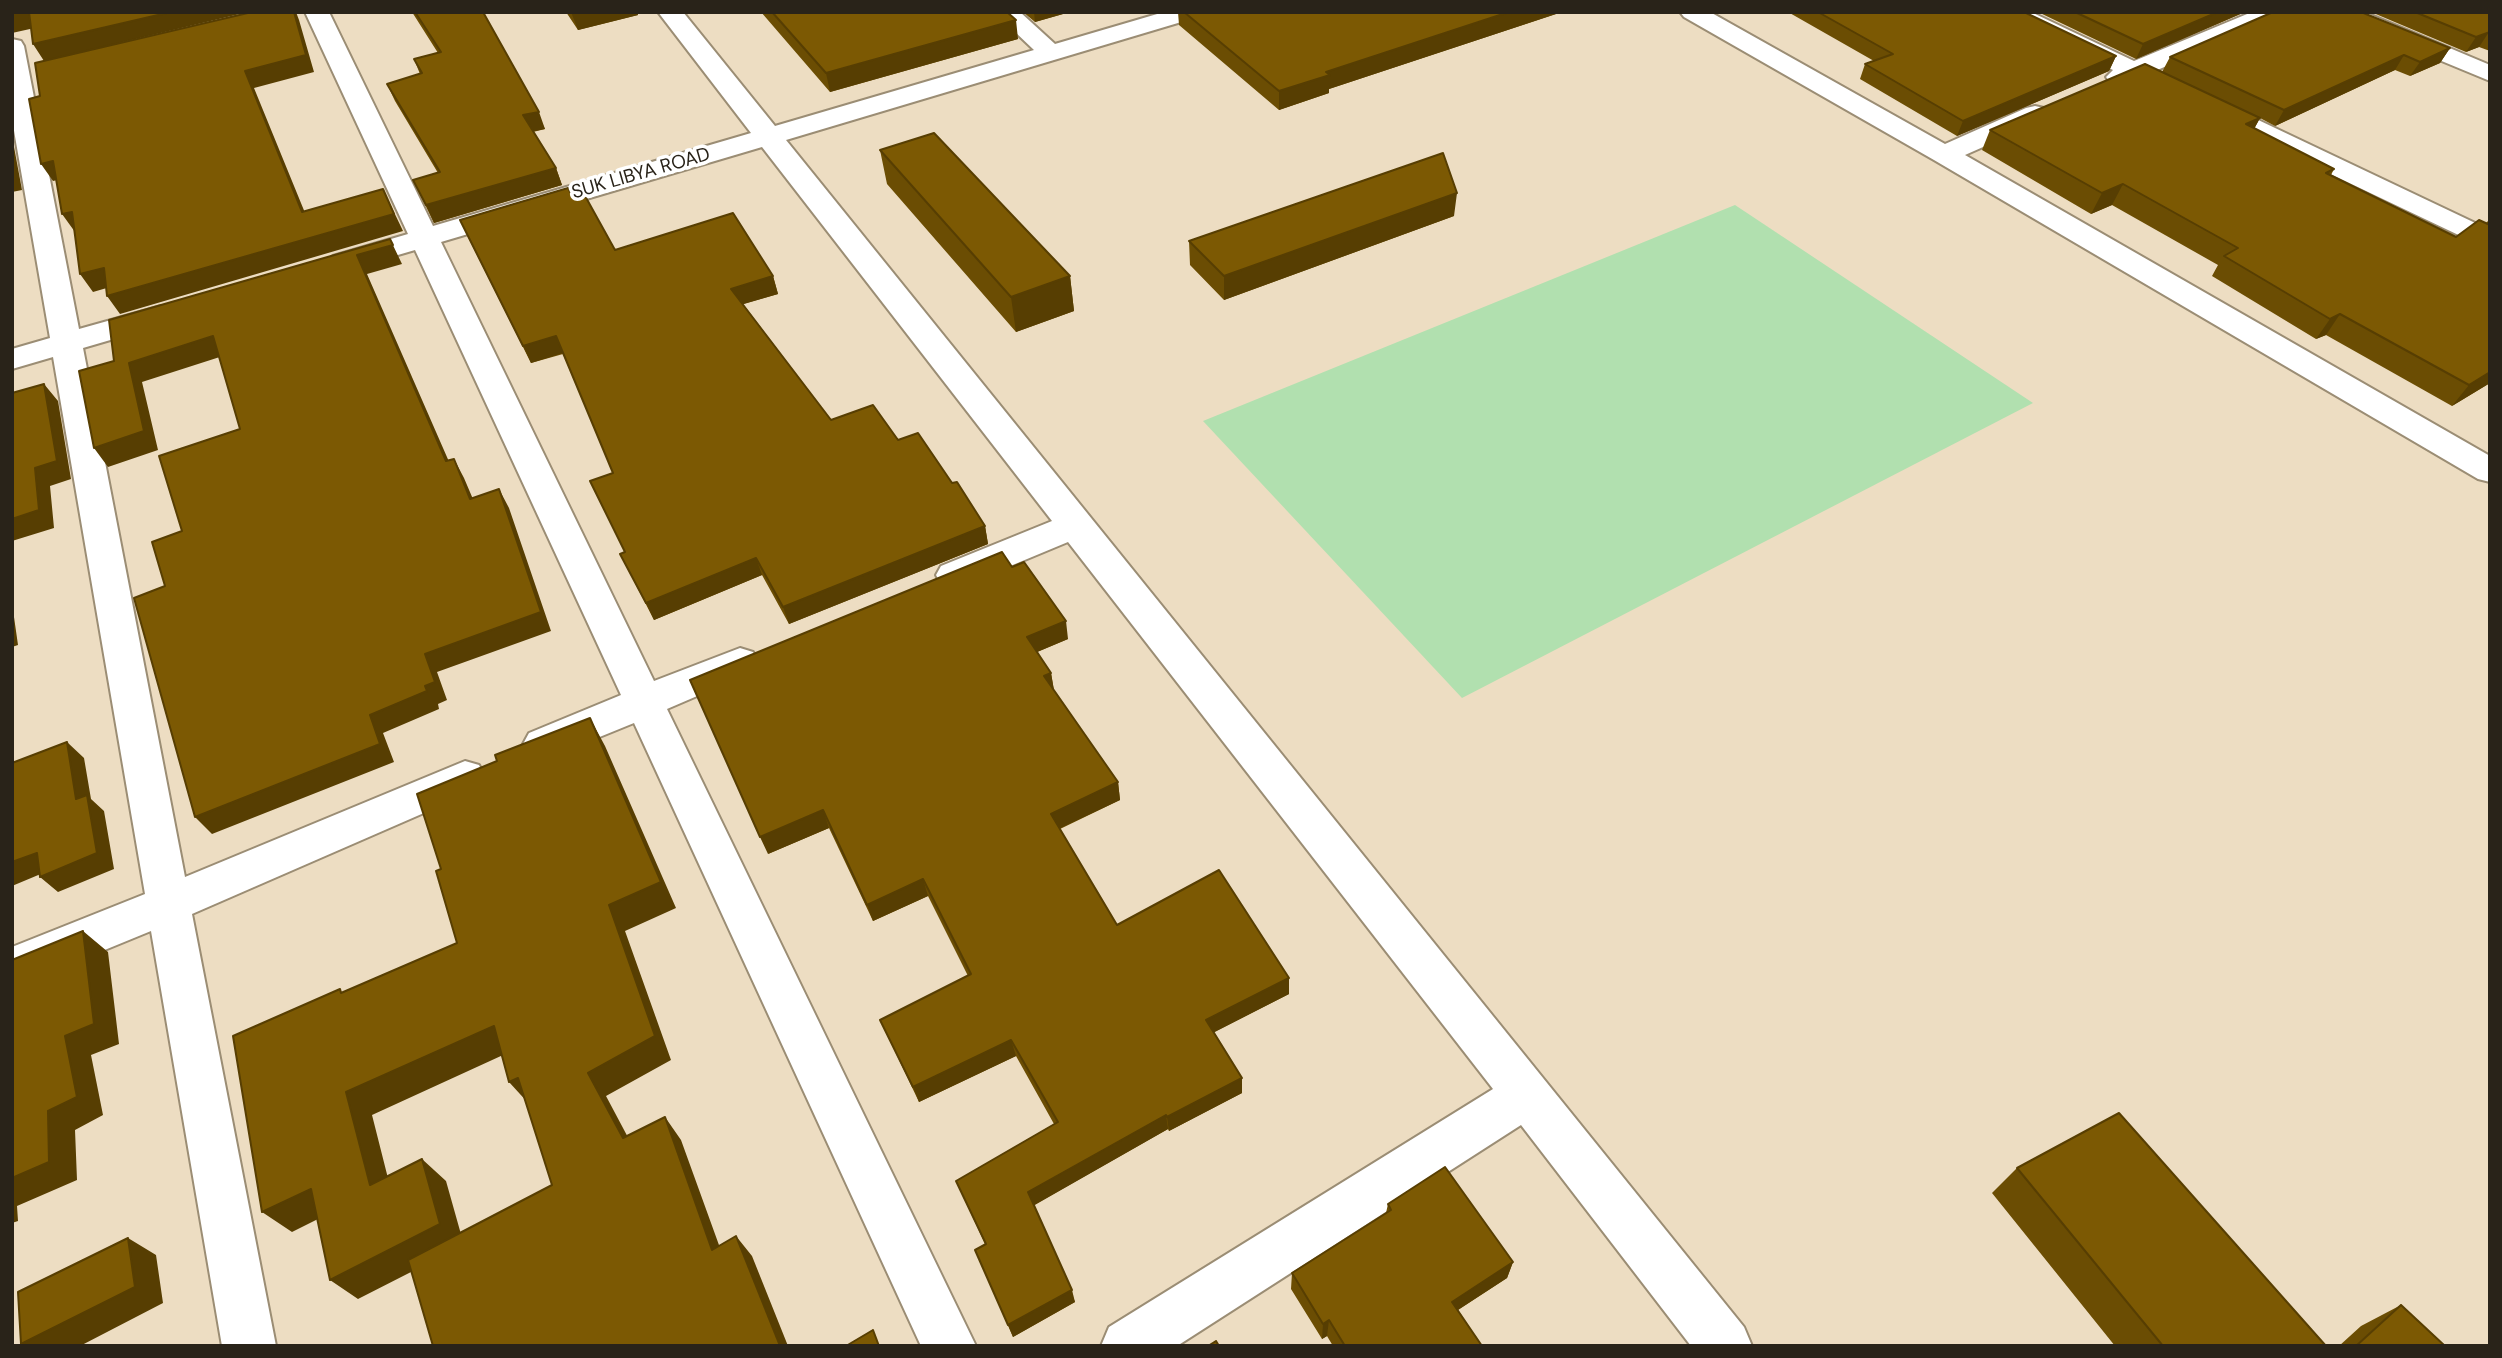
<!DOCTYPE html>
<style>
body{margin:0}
#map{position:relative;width:2502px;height:1358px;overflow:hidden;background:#edddc2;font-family:"DM Sans",sans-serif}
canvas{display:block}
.frame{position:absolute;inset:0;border:14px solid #292319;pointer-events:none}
</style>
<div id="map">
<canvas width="2502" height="1358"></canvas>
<div class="frame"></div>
</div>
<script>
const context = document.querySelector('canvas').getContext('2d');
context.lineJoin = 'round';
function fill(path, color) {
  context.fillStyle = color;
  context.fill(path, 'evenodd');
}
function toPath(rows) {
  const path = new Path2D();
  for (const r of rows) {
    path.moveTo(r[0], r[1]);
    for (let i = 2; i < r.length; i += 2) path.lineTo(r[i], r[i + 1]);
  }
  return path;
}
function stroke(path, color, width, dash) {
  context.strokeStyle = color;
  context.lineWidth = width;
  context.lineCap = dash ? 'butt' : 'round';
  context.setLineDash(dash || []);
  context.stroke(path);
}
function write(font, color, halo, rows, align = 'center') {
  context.font = font + ' "DM Sans",sans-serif';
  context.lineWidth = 7;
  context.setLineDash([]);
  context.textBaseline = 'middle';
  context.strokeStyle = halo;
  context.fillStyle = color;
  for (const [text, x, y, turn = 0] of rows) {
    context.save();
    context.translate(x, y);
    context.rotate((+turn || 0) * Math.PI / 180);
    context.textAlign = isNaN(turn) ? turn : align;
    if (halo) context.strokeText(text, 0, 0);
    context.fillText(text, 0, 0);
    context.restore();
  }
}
fill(toPath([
 [1735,205,2033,403,1462,698,1203,421]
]), '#b1e0af');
const street = toPath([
 [305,12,329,12,433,226,751,133,658,12,683,12,775,126,1034,50,994,12,1020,12,1055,44,1164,12,1202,12,1198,17,786,140,1744,1327,1752,1346,1691,1346,1521,1125,1177,1346,1101,1346,1109,1327,1493,1089,1068,542,967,584,954,588,941,584,936,575,941,566,1052,521,762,147,441,242,654,681,740,648,753,652,759,662,753,672,667,709,976,1346,921,1346,634,723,543,760,529,755,523,744,529,733,621,695,415,250,343,271,333,268,328,262,333,256,408,234,305,12],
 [1680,12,1710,12,1945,144,2026,108,2035,106,2044,108,2048,114,2044,120,1965,155,2490,456,2490,482,2478,479,1934,160,1684,17,1680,12],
 [1999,12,2031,12,2134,61,2252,12,2285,12,2281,17,2155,71,2490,230,2490,250,2133,80,2119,85,2110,82,2106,77,2113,70,2003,17,1999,12],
 [2331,12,2364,12,2490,65,2490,81,2335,17,2331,12],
 [12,39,21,41,24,46,79,329,161,306,172,308,176,315,172,322,83,348,185,877,465,761,479,765,485,777,479,789,192,914,276,1346,222,1346,151,931,12,988,12,947,145,894,53,357,12,369,12,349,50,338,12,119,12,39]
]);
stroke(street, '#9b8d74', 4);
fill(street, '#fff');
fill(toPath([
 [412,12,483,12,545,129,533,132,556,168,562,185,434,223,413,180,438,173,395,101,387,84,420,74,414,59,438,53],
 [566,12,637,12,638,15,578,30],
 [761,12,1007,12,1018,39,830,92],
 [1023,12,1070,12,1035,22],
 [1178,12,1556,12,1556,14,1329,89,1329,93,1279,110,1179,25],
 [1788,12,2024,12,2116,56,2109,71,1957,136,1860,79,1865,64,1874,61],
 [2038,12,2245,12,2136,59],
 [2371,12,2490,12,2490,51,2479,47,2466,52],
 [2450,48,2440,63,2410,76,2395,70,2275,126,2260,118,2254,129,2334,169,2331,175,2456,237,2486,223,2490,219,2490,383,2452,406,2326,335,2316,339,2212,276,2218,265,2112,205,2091,214,1982,150,1990,130,2162,72,2170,57],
 [880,150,1070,276,1074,311,1016,332,887,184],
 [573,197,615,250,773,276,778,294,743,304,831,420,898,440,952,483,985,526,988,544,789,624,762,575,654,620,620,554,625,552,590,481,613,473,563,354,531,363,468,237],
 [1454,216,1224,300,1190,265,1189,241],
 [1012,567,1068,639,1037,652,1051,673,1054,690,1118,782,1120,800,1060,829,1117,925,1289,978,1289,994,1214,1032,1242,1078,1242,1093,1169,1131,1168,1129,1034,1205,1075,1302,1013,1337,975,1250,985,1244,956,1181,1054,1124,1016,1056,919,1102,880,1020,968,976,928,896,873,921,829,828,768,854],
 [2017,1168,2326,1346,2115,1346,1992,1193],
 [1388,1204,1513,1262,1507,1278,1458,1310,1482,1346,1333,1346,1327,1336,1322,1339,1291,1289,1292,1273,1386,1213],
 [2401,1305,2445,1346,2339,1346,2361,1326]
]), '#6b4d03');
fill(toPath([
 [22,12,29,12,39,27,12,33,12,14],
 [171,12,248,12,44,61,33,44],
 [294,12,296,12,299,20,314,72,254,88,312,230,302,212,245,71],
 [571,12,637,12,638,15,578,30],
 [1034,12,1070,12,1035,22],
 [1509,12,1556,12,1556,14,1329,89,1329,93,1279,110,1279,91,1326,72],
 [2218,12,2245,12,2136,59,2143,44],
 [1016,20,1018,39,830,92,826,73],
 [2489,32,2479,47,2466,52,2476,37],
 [2450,48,2440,63,2410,76,2420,62],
 [2404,55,2395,70,2275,126,2284,110],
 [2116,56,2109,71,1957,136,1963,121],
 [539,112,545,129,530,132,523,115],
 [2260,118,2249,138,2246,124],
 [12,136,22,190,12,192],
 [53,161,65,178,53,181,41,164],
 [556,168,562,185,434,223,426,205],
 [2123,184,2112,205,2091,214,2102,193],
 [383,189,403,231,120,314,107,296],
 [1457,193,1454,216,1224,300,1224,276],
 [72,212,75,232,62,214],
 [390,239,402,264,367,274,457,480,446,461,357,255],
 [104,268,117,285,93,292,80,274],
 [773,276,778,294,737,306,731,289],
 [1070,276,1074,311,1016,332,1011,297],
 [2340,314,2326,335,2316,339,2330,319],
 [213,336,226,355,142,382,158,450,108,467,94,448,129,363],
 [556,336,563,353,531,363,523,346],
 [2490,372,2490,383,2452,406,2469,385],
 [44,384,58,401,71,479,50,486,54,528,12,541,12,519,35,468],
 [454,459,464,478,481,518,470,499],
 [499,489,509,508,551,631,437,672,447,700,438,704,439,709,383,733,394,762,212,834,195,817,370,715,425,686,425,654],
 [985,526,988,544,789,624,783,607],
 [756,558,762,575,654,620,646,603],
 [12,603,18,645,12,647],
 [1066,621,1068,639,1030,655,1027,637],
 [1051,673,1054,691,1044,676],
 [590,718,605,746,676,908,625,931,671,1060,606,1096,640,1160,623,1138,588,1073,609,905],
 [67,742,84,758,91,799,104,811,114,869,58,892,40,877,76,799],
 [1118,782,1120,800,1054,831,1051,814],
 [823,810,829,828,768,854,760,837],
 [37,853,55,868,12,886,12,862],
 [923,879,928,896,873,921,867,905],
 [83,931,108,952,119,1044,91,1055,103,1115,75,1130,77,1180,17,1206,18,1221,12,1223,12,1178,48,1111,65,1036],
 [1289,978,1289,994,1207,1036,1206,1020],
 [494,1026,514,1050,372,1115,395,1206,370,1185,346,1092],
 [1011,1040,1016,1056,919,1102,913,1087],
 [518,1078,530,1105,509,1082],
 [1242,1078,1242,1093,1169,1131,1167,1117],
 [1166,1115,1168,1129,1033,1206,1028,1192],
 [665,1117,681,1140,728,1270,712,1250],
 [422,1159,446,1181,464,1245,358,1299,330,1280],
 [311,1189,338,1209,292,1232,262,1212],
 [736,1236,752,1256,788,1346,780,1346],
 [128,1238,156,1255,163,1303,80,1346,25,1346,21,1344],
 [1513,1262,1507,1278,1447,1317,1452,1302],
 [1072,1290,1075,1302,1013,1337,1008,1325],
 [1329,1320,1327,1336,1322,1339,1323,1324]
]), '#573e02');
const building = toPath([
 [29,12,171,12,33,44,29,12],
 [252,12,294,12,306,55,245,71,302,212,383,189,394,214,107,296,104,268,80,274,72,212,62,214,53,161,41,164,29,99,40,96,35,63,252,12],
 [415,12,483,12,539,112,523,115,556,168,426,205,413,180,440,172,387,84,422,73,414,59,441,52,415,12],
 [772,12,1007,12,1016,20,826,73,772,12],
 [1184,12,1509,12,1326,72,1330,75,1279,91,1184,12],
 [1818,12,2024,12,2116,56,1963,121,1865,64,1893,54,1818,12],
 [2075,12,2218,12,2143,44,2075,12],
 [2273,12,2361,12,2450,48,2420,62,2404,55,2284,110,2170,57,2273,12],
 [2415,12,2490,12,2490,32,2476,37,2415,12],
 [2145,64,2260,118,2246,124,2334,169,2326,173,2456,237,2479,220,2490,225,2490,372,2469,385,2340,314,2330,319,2224,256,2238,248,2123,184,2102,193,1990,130,2145,64],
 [934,133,1070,276,1011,297,880,150,934,133],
 [1443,153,1457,193,1224,276,1189,241,1443,153],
 [568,188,573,197,584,194,615,250,733,213,773,276,731,289,831,420,873,405,898,440,918,433,952,483,957,482,985,526,783,607,756,558,646,603,620,554,625,552,590,481,613,473,556,336,523,346,460,220,568,188],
 [390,239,393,245,357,255,446,461,454,459,470,499,499,489,541,612,425,654,435,682,425,686,427,691,370,715,380,744,195,817,134,598,165,586,152,542,182,531,159,456,240,429,213,336,129,363,144,431,94,448,79,371,114,361,109,320,390,239],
 [44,384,57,461,35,468,39,510,12,519,12,393,44,384],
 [1002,552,1012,567,1024,562,1066,621,1027,637,1051,673,1044,676,1118,782,1051,814,1117,925,1219,870,1289,978,1206,1020,1242,1078,1167,1117,1166,1115,1028,1192,1072,1290,1008,1325,975,1250,986,1244,956,1181,1058,1122,1011,1040,913,1087,880,1020,971,974,923,879,867,905,823,810,760,837,690,680,1002,552],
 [590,718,661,882,609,905,655,1036,588,1073,623,1138,665,1117,712,1250,736,1236,780,1346,433,1346,408,1260,552,1185,518,1078,509,1082,494,1026,346,1092,370,1185,422,1159,440,1224,330,1280,311,1189,262,1212,233,1036,340,989,341,993,457,943,436,871,441,869,417,794,497,761,495,755,590,718],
 [67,742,76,799,87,795,97,853,40,877,37,853,12,862,12,763,67,742],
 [83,931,94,1024,65,1036,77,1097,48,1111,49,1162,12,1178,12,960,83,931],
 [2119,1113,2326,1346,2163,1346,2017,1168,2119,1113],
 [1445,1167,1513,1262,1452,1302,1482,1346,1345,1346,1329,1320,1323,1324,1292,1273,1391,1210,1388,1204,1445,1167],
 [128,1238,135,1287,21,1344,18,1292,128,1238],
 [2401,1305,2445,1346,2356,1346,2401,1305],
 [873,1330,879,1346,846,1346,873,1330],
 [1216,1341,1219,1346,1208,1346,1216,1341]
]);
fill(building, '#7c5903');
stroke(building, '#573e02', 2);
write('19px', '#292319', '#fff', [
 ["SUK LIBYA ROAD",641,174,-16]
]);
</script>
